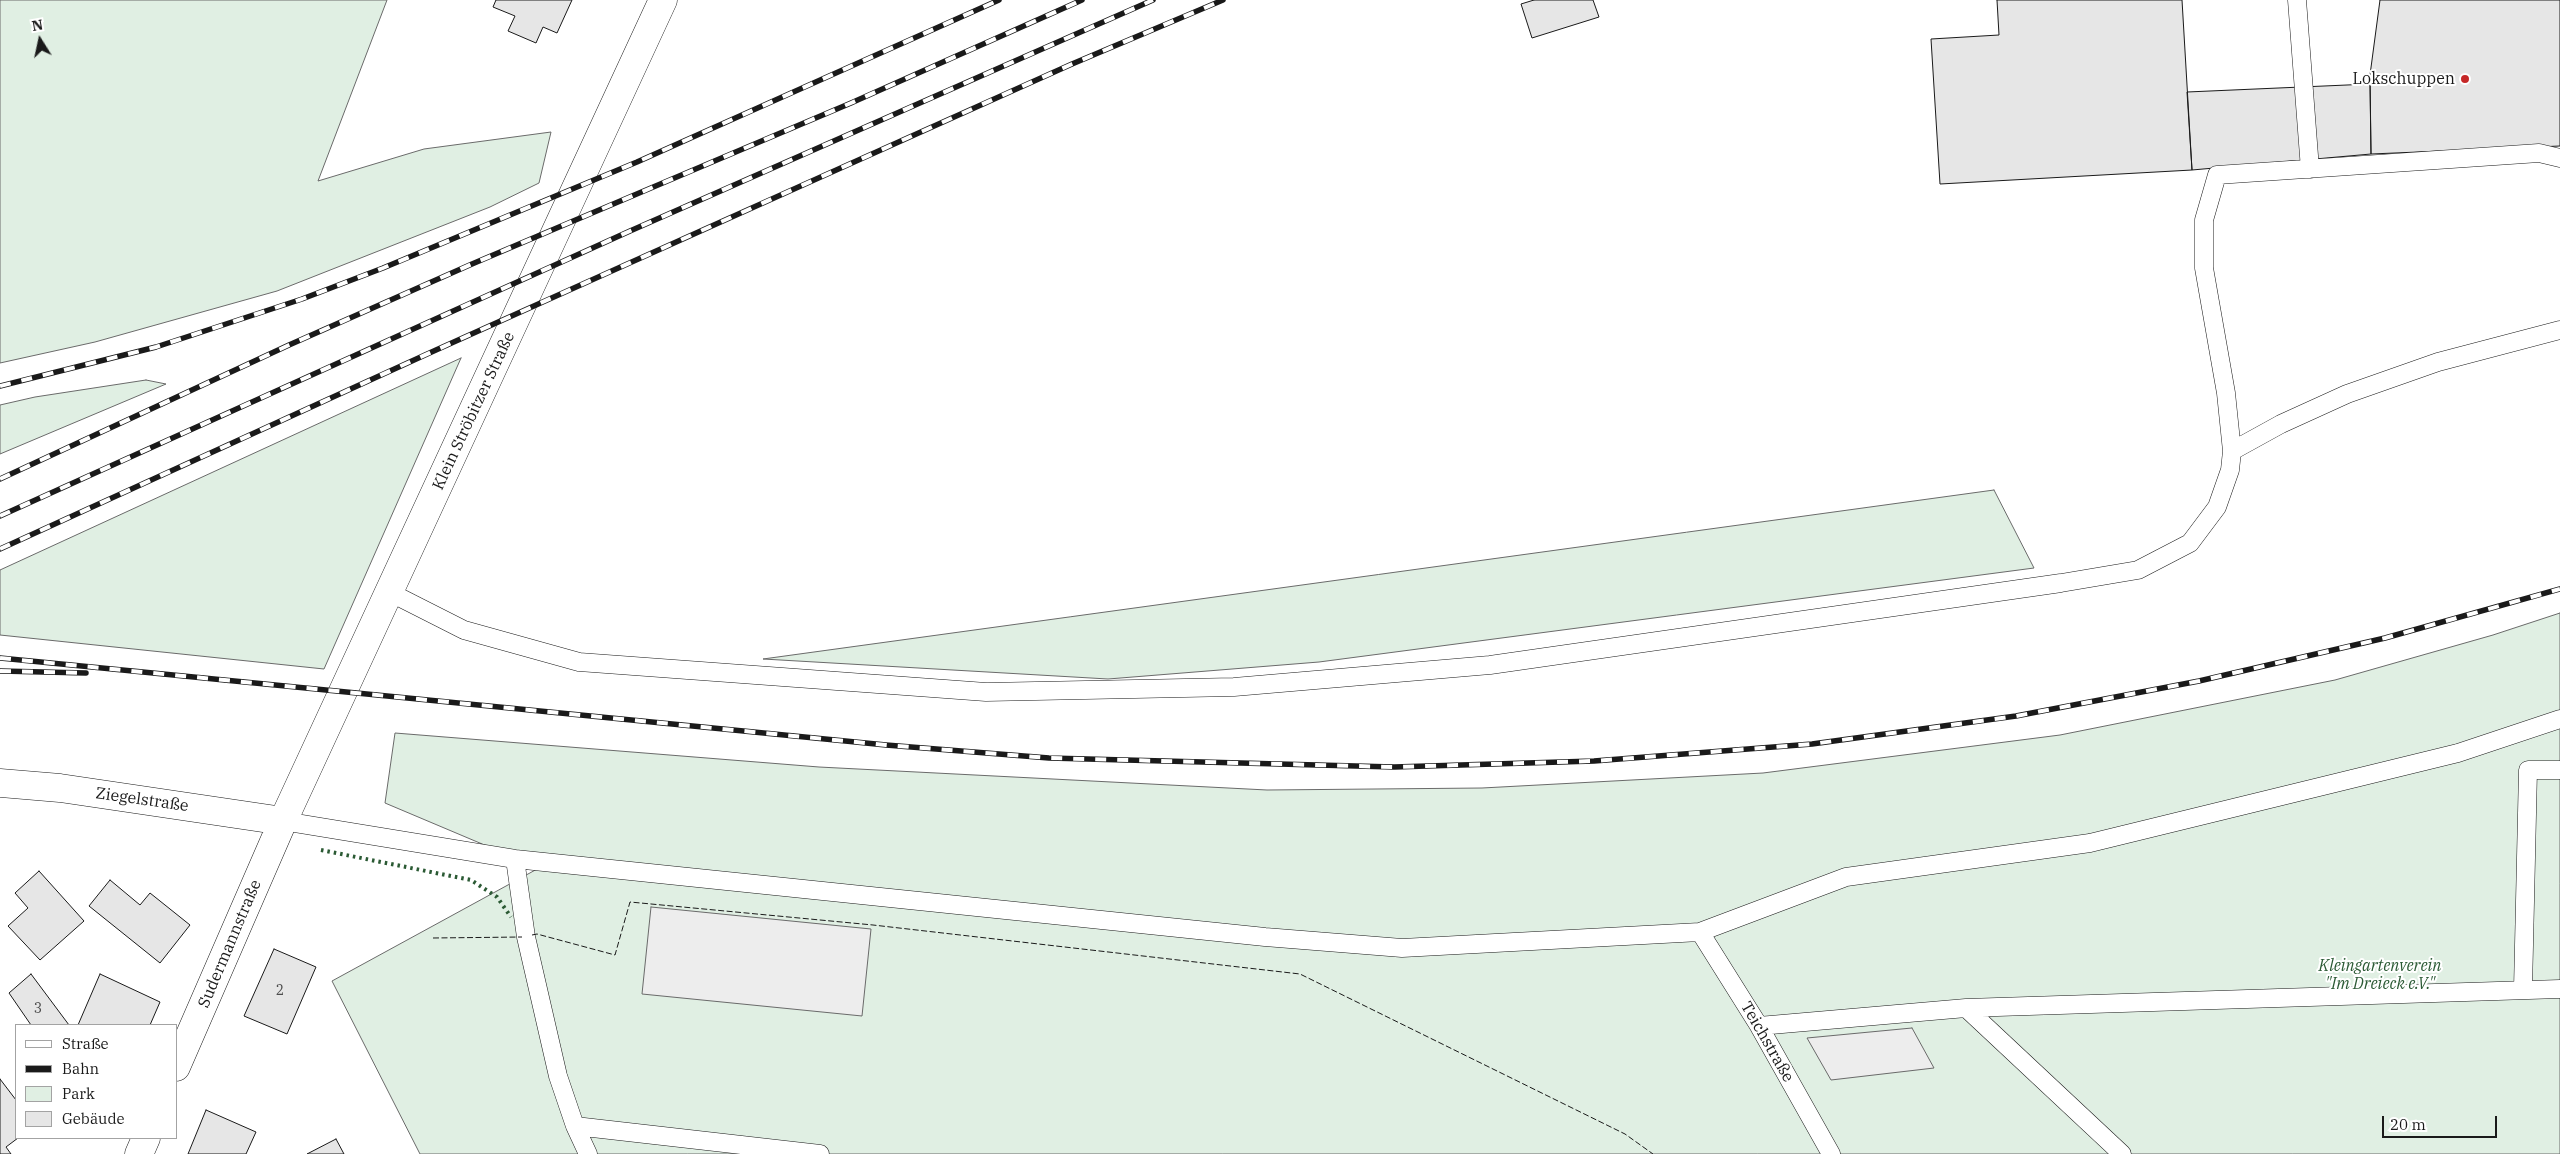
<!DOCTYPE html>
<meta charset="utf-8">
<style>
body{margin:0}
#map{position:relative;width:2560px;height:1154px;overflow:hidden;background:#fff;font-family:"IBM Plex Serif",serif}
canvas{display:block}
.legend{position:absolute;left:15px;top:1024px;width:162px;height:115px;box-sizing:border-box;background:#fff;border:1px solid #a3a3a3;margin:0;padding:6px 9px;list-style:none;font-size:15px;color:#1a1a1a}
.legend li{display:flex;align-items:center;gap:10px;height:25px}
.legend b{width:25px;border:1px solid #a3a3a3}
.north{position:absolute;left:15px;top:15px;width:50px;height:50px;-webkit-text-stroke:4px #fff;paint-order:stroke;rotate:350deg;font-size:14px;font-weight:700;line-height:20px;text-align:center;color:#1a1a1a}
.north::after{content:'';display:block;margin:auto;width:18px;height:22px;background:#1a1a1a;clip-path:polygon(50% 0,100% 100%,50% 72%,0 100%)}
.scale{position:absolute;left:2382px;top:1116px;width:115px;height:22px;box-sizing:border-box;border:2px solid #1a1a1a;border-top:0;padding-left:6px;font-size:15px;line-height:18px;white-space:nowrap;color:#1a1a1a;-webkit-text-stroke:4px #fff;paint-order:stroke}
</style>
<div id="map">
<canvas width="2560" height="1154"></canvas>
<ul class="legend">
<li><b style="height:6px;background:#fff"></b>Straße</li>
<li><b style="height:6px;background:#1a1a1a"></b>Bahn</li>
<li><b style="height:14px;background:#e0efe3"></b>Park</li>
<li><b style="height:14px;background:#e6e6e6"></b>Gebäude</li>
</ul>
<div class="north">N</div>
<div class="scale">20 m</div>
</div>
<script>
const context = document.querySelector('canvas').getContext('2d');
context.lineJoin = 'round';
function fill(path, color) {
  context.fillStyle = color;
  context.fill(path, 'evenodd');
}
function toPath(rows) {
  const path = new Path2D();
  for (const r of rows) {
    path.moveTo(r[0], r[1]);
    for (let i = 2; i < r.length; i += 2) path.lineTo(r[i], r[i + 1]);
  }
  return path;
}
function stroke(path, color, width, dash) {
  context.strokeStyle = color;
  context.lineWidth = width;
  context.lineCap = dash ? 'butt' : 'round';
  context.setLineDash(dash || []);
  context.stroke(path);
}
function write(font, color, halo, rows, align = 'center') {
  context.font = font + ' "IBM Plex Serif",serif';
  context.lineWidth = 4;
  context.setLineDash([]);
  context.textBaseline = 'middle';
  context.strokeStyle = halo;
  context.fillStyle = color;
  for (const [text, x, y, turn = 0] of rows) {
    context.save();
    context.translate(x, y);
    context.rotate((+turn || 0) * Math.PI / 180);
    context.textAlign = isNaN(turn) ? turn : align;
    if (halo) context.strokeText(text, 0, 0);
    context.fillText(text, 0, 0);
    context.restore();
  }
}
const green = toPath([
 [0,0,387,0,318,181,424,149,551,132,539,183,490,207,277,291,95,342,0,363,0,0],
 [461,358,324,669,0,635,0,570,461,358],
 [146,380,166,384,0,454,0,405,35,397,146,380],
 [1994,490,2034,568,1319,662,1108,679,763,659,1994,490],
 [2560,613,2560,1154,420,1154,332,981,539,868,385,803,395,733,819,767,1267,790,1482,788,1763,773,2060,735,2335,680,2493,635,2560,613]
]);
fill(green, '#e0efe3');
stroke(green, '#6a6a6a', 1);
const parking = toPath([
 [651,907,871,929,862,1016,642,994,651,907],
 [1912,1028,1934,1068,1831,1080,1807,1038,1912,1028]
]);
fill(parking, '#ededed');
stroke(parking, '#6a6a6a', 1);
const building = toPath([
 [496,0,572,0,557,33,543,27,536,43,508,31,515,16,493,7,496,0],
 [1534,0,1593,0,1599,17,1532,38,1521,4,1534,0],
 [1997,0,2182,0,2192,170,1940,184,1931,39,1999,35,1997,0],
 [2380,0,2560,0,2560,146,2371,154,2370,75,2380,0],
 [2370,84,2371,154,2192,170,2187,92,2370,84],
 [39,871,84,921,40,960,8,926,28,908,15,893,39,871],
 [110,880,140,905,150,893,190,925,160,963,89,906,110,880],
 [274,949,316,967,287,1034,244,1016,274,949],
 [31,974,69,1025,31,1025,9,993,31,974],
 [100,974,160,1002,150,1025,78,1025,100,974],
 [0,1079,16,1100,16,1138,18,1138,6,1147,11,1154,0,1154,0,1079],
 [206,1110,256,1132,246,1154,188,1154,206,1110],
 [336,1139,344,1154,307,1154,336,1139]
]);
fill(building, '#e6e6e6');
stroke(building, '#1a1a1a', 1);
const service = toPath([
 [2297,0,2310,169],
 [2232,451,2281,424,2347,394,2438,362,2560,330],
 [389,592,464,630,579,662,986,692,1234,687,1490,665,2061,583,2138,570,2190,543,2217,507,2230,470,2232,451,2226,393,2204,268,2204,220,2217,175,2539,153,2560,158],
 [283,821,515,859,1265,937,1402,948,1700,932,1846,877,2090,843,2458,753,2560,719],
 [515,859,526,937,558,1076,575,1126,820,1154],
 [1700,932,1759,1026,1831,1154],
 [2523,989,2528,770,2560,770],
 [1966,1008,2122,1154],
 [1759,1026,1966,1008,2560,989],
 [575,1126,588,1154]
]);
const minor = toPath([
 [0,783,60,788,283,821],
 [176,1067,283,821,663,0],
 [139,1154,146,1138]
]);
stroke(service, '#1a1a1a', 19);
stroke(minor, '#1a1a1a', 29);
stroke(service, '#fff', 18);
stroke(minor, '#fff', 28);
const rail = toPath([
 [0,386,156,347,302,299,383,268,637,162,999,0],
 [0,479,289,345,472,264,851,103,1082,0],
 [0,516,630,231,1153,0],
 [0,549,436,350,1072,64,1223,0],
 [0,658,886,745,1049,758,1394,767,1594,761,1812,744,2016,716,2199,681,2385,638,2560,589],
 [0,671,86,673]
]);
stroke(rail, '#1a1a1a', 5.5);
stroke(rail, '#fff', 4, [11]);
stroke(toPath([
 [321,850,471,880,497,897,511,917]
]), '#2b5a34', 4, [2.5, 4]);
stroke(toPath([
 [532,935,537,934,615,955,630,902,873,925,1300,974,1625,1134,1653,1154],
 [433,938,522,937]
]), '#1a1a1a', 1, [6, 2.5]);
for (const [x, y, r, color] of [
 [2465,79,5,"#c62828"]
]) {
  const dot = new Path2D();
  dot.arc(x, y, r, 0, 2 * Math.PI);
  context.fillStyle = color;
  context.fill(dot);
  stroke(dot, '#fff', 2);
}
write('14px', '#4d4d4d', null, [
 ["2",280,991],
 ["3",38,1009]
]);
write('16px', '#1a1a1a', '#fff', [
 ["Lokschuppen",2455,79]
], 'right');
write('16px', '#1a1a1a', '#fff', [
 ["Klein Ströbitzer Straße",474,411,-65],
 ["Ziegelstraße",142,800,8],
 ["Sudermannstraße",230,944,-67],
 ["Teichstraße",1767,1042,60]
]);
write('italic 16px', '#2b5a34', '#fff', [
 ["Kleingartenverein",2380,966],
 ["\"Im Dreieck e.V.\"",2380,984]
]);
</script>
